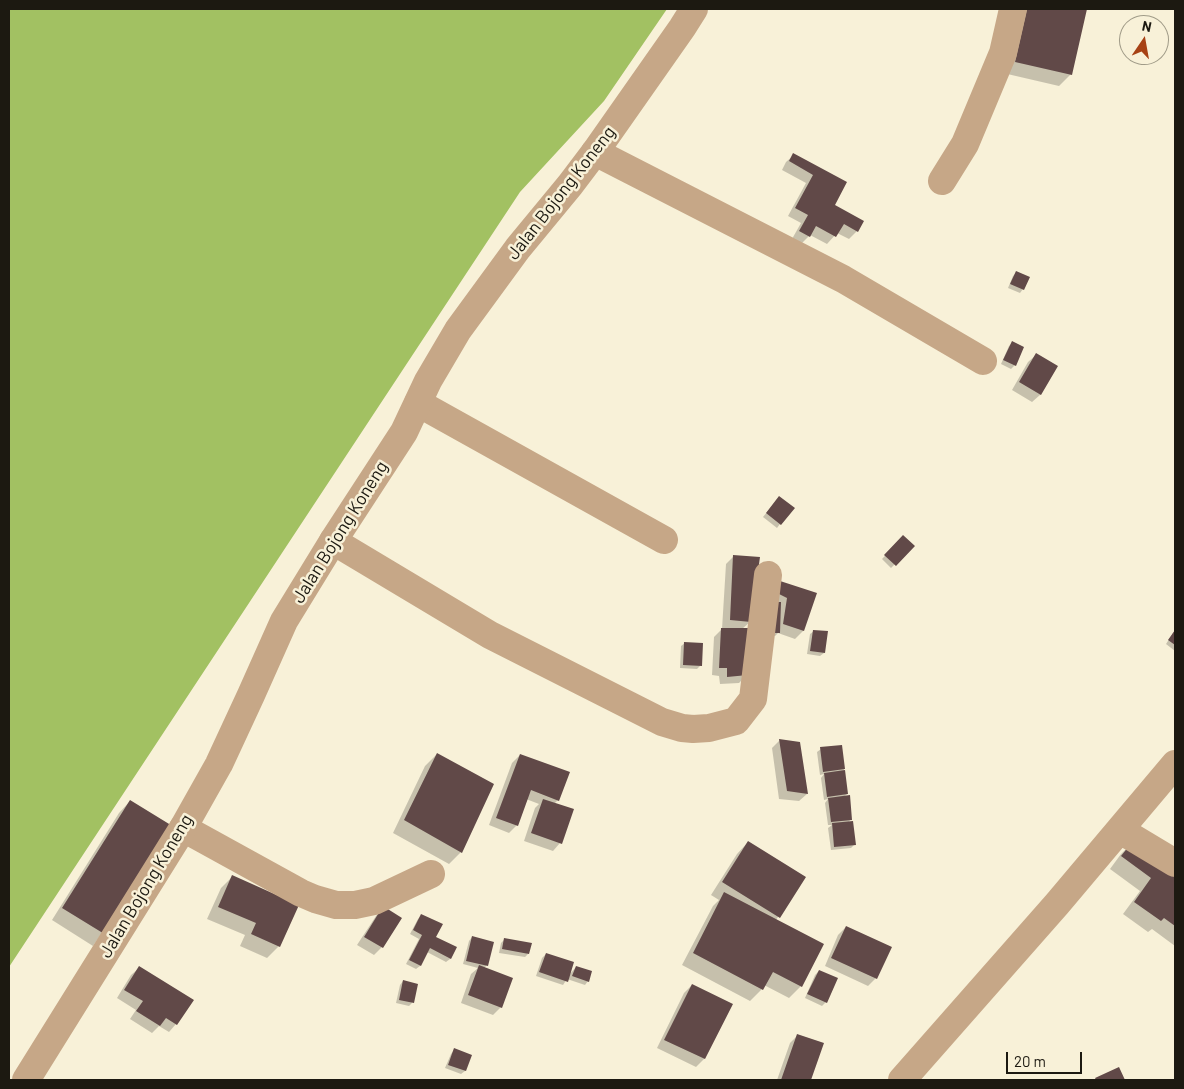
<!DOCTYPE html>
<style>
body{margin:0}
#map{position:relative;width:1184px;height:1089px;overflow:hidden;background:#f8f1d8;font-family:Barlow,sans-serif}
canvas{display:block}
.frame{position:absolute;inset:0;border:10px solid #1c1911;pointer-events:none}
.north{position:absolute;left:1119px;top:15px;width:50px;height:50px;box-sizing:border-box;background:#f8f1d8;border:1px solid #a09b88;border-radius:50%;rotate:12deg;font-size:14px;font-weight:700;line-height:20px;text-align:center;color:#1c1911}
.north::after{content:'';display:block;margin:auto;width:18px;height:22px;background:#a74215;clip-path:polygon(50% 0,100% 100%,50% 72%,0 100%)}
.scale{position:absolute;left:1006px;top:1052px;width:76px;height:22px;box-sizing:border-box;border:2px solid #1c1911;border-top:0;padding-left:6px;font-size:15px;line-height:18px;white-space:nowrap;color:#1c1911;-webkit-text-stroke:4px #f8f1d8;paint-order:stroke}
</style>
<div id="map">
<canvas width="1184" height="1089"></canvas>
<div class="frame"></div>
<div class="north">N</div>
<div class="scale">20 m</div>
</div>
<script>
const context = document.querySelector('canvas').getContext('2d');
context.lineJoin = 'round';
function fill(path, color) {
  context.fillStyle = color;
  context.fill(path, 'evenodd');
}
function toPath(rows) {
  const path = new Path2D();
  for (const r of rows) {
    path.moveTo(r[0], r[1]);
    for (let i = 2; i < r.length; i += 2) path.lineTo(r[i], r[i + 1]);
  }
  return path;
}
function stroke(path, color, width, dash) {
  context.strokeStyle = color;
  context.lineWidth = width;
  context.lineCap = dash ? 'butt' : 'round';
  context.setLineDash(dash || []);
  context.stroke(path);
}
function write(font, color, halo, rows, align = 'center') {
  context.font = font + ' Barlow,sans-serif';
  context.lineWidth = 5;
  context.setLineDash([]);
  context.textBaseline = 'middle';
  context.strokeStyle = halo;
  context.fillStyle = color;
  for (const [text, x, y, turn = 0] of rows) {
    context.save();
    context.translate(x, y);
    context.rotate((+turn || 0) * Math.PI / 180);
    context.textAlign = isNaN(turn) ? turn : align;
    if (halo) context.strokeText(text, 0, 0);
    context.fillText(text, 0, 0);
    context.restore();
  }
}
fill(toPath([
 [9,9,667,9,604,101,520,192,9,967]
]), '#a2c162');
fill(toPath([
 [1019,9,1086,9,1071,74,1059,86,1003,73],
 [794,155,846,183,833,205,857,231,849,239,837,233,827,244,810,235,801,244,792,239,801,223,788,216,806,183,782,170,786,162],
 [1016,273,1023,289,1020,293,1008,288,1013,276],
 [1012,343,1015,365,1011,369,1001,364,1009,346],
 [1036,355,1057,367,1040,395,1032,402,1012,390,1028,362],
 [776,501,780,524,777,528,763,517],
 [903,537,913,546,891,568,882,559],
 [734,556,750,622,742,629,747,675,739,683,720,684,719,676,712,675,714,637,722,629,726,564],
 [770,589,815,594,803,631,795,639,778,633,775,636,759,636],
 [1175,630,1175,651,1166,644],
 [814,631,824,653,820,656,807,654,810,634],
 [685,643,701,665,697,669,680,668,681,646],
 [780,740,807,794,799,801,779,799,772,748],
 [841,746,847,794,844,797,851,819,848,823,854,845,851,848,831,850,828,828,832,825,828,825,825,803,828,799,824,800,821,778,824,774,820,775,817,752,821,749],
 [437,754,461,852,449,864,393,833,425,766],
 [520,755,558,800,554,804,560,843,553,851,524,841,535,808,539,804,526,799,517,825,509,833,489,825,512,763],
 [130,801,172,828,93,946,52,920,119,813],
 [748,842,804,877,776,920,801,986,789,998,764,985,762,989,750,1001,682,965,713,906,719,900,711,895,737,854],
 [1133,842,1175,873,1175,946,1152,929,1148,932,1123,914,1140,891,1110,869,1121,854],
 [233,876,279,946,267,958,240,946,245,935,207,919,221,888],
 [383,908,400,918,382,947,374,955,357,945,376,916],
 [422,915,435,937,455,948,450,959,446,962,427,952,420,966,416,969,406,964,419,939,410,934,418,919],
 [846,927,876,978,868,986,825,966,838,935],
 [472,937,487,965,484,968,501,1007,493,1015,461,1003,471,974,478,968,463,964,469,941],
 [505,939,528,954,525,957,499,953,501,943],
 [546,954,569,975,576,967,588,981,585,985,567,979,563,985,536,976,542,958],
 [139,968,176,1024,169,1032,159,1026,152,1033,130,1019,136,1010,117,998,131,975],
 [819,971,826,1002,822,1006,805,998,815,975],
 [403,981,412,1003,409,1006,396,1003,400,985],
 [692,985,731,1005,704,1059,696,1067,657,1048,684,993],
 [798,1035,823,1044,810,1080,777,1080,790,1043],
 [454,1050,470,1056,465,1071,461,1074,445,1068,451,1054]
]), '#0003');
fill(toPath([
 [1027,9,1087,9,1072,75,1015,62],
 [793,153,847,182,835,205,864,221,858,232,844,224,836,237,816,226,810,237,799,231,808,215,795,208,813,175,789,161],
 [1016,271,1030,277,1024,290,1010,284],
 [1012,341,1024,347,1016,366,1003,360],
 [1036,353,1058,366,1041,395,1019,382],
 [779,496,795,508,781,525,766,513],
 [903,535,915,546,896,566,884,555],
 [733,555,760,557,751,622,730,620],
 [777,580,817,593,804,631,783,624,787,598,775,592],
 [766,602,781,602,780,633,762,633],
 [721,628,751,628,748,675,727,677,727,668,719,668],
 [813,630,828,631,825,653,810,651],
 [1175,630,1175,645,1168,640],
 [684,642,703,643,702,666,683,665],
 [779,739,800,742,808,794,787,791],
 [842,745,845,769,823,772,820,747],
 [437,753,494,784,462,853,404,820],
 [520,754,570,772,559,801,531,790,518,826,496,818],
 [845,770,848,794,827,797,824,773],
 [850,795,852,820,831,822,828,798],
 [543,799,574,809,562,844,531,833],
 [130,800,174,827,106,935,62,908],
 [853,821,856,845,834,847,832,823],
 [748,841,806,877,780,918,722,882],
 [1133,841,1175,872,1175,926,1164,918,1161,921,1134,902,1151,878,1121,856],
 [232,875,299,905,280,947,251,934,256,923,218,907],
 [724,892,824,944,802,987,773,972,763,990,693,953],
 [383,906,402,918,383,948,364,937],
 [421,914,443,924,436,937,457,947,451,959,430,948,421,966,409,960,422,935,413,930],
 [846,926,892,947,877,979,831,958],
 [472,936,494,942,488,966,466,961],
 [504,938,532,943,529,954,502,949],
 [546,953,574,962,568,982,539,972],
 [479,965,513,978,502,1008,468,995],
 [139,966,194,1000,177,1025,166,1018,160,1026,136,1011,143,1001,124,990],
 [576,966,592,971,589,982,572,976],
 [819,970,838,978,827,1003,807,994],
 [403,980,418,984,414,1003,399,1000],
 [692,984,733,1004,705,1059,664,1040],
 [797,1034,824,1043,811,1080,781,1080],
 [454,1048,472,1055,466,1071,448,1065],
 [1119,1067,1125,1080,1096,1080,1095,1078]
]), '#614948');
stroke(toPath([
 [595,152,843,279,983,361],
 [942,181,965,144,1003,53,1013,9],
 [418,403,664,540],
 [333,541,490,635,662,722,682,728,693,729,709,728,736,721,753,699,768,575],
 [183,828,301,893,315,899,336,905,355,905,374,901,431,874],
 [1120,830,1175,863],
 [902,1080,1057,904,1175,764]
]), '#c6a787', 28);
stroke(toPath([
 [26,1080,183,828,219,764,251,695,284,621,333,541,404,432,428,381,458,330,518,248,570,185,595,152,682,28,694,9]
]), '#c6a787', 28);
write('18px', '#1c1911', '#f8f1d8', [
 ["Jalan Bojong Koneng",561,193,-52],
 ["Jalan Bojong Koneng",340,532,-58],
 ["Jalan Bojong Koneng",146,886,-59]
]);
</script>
